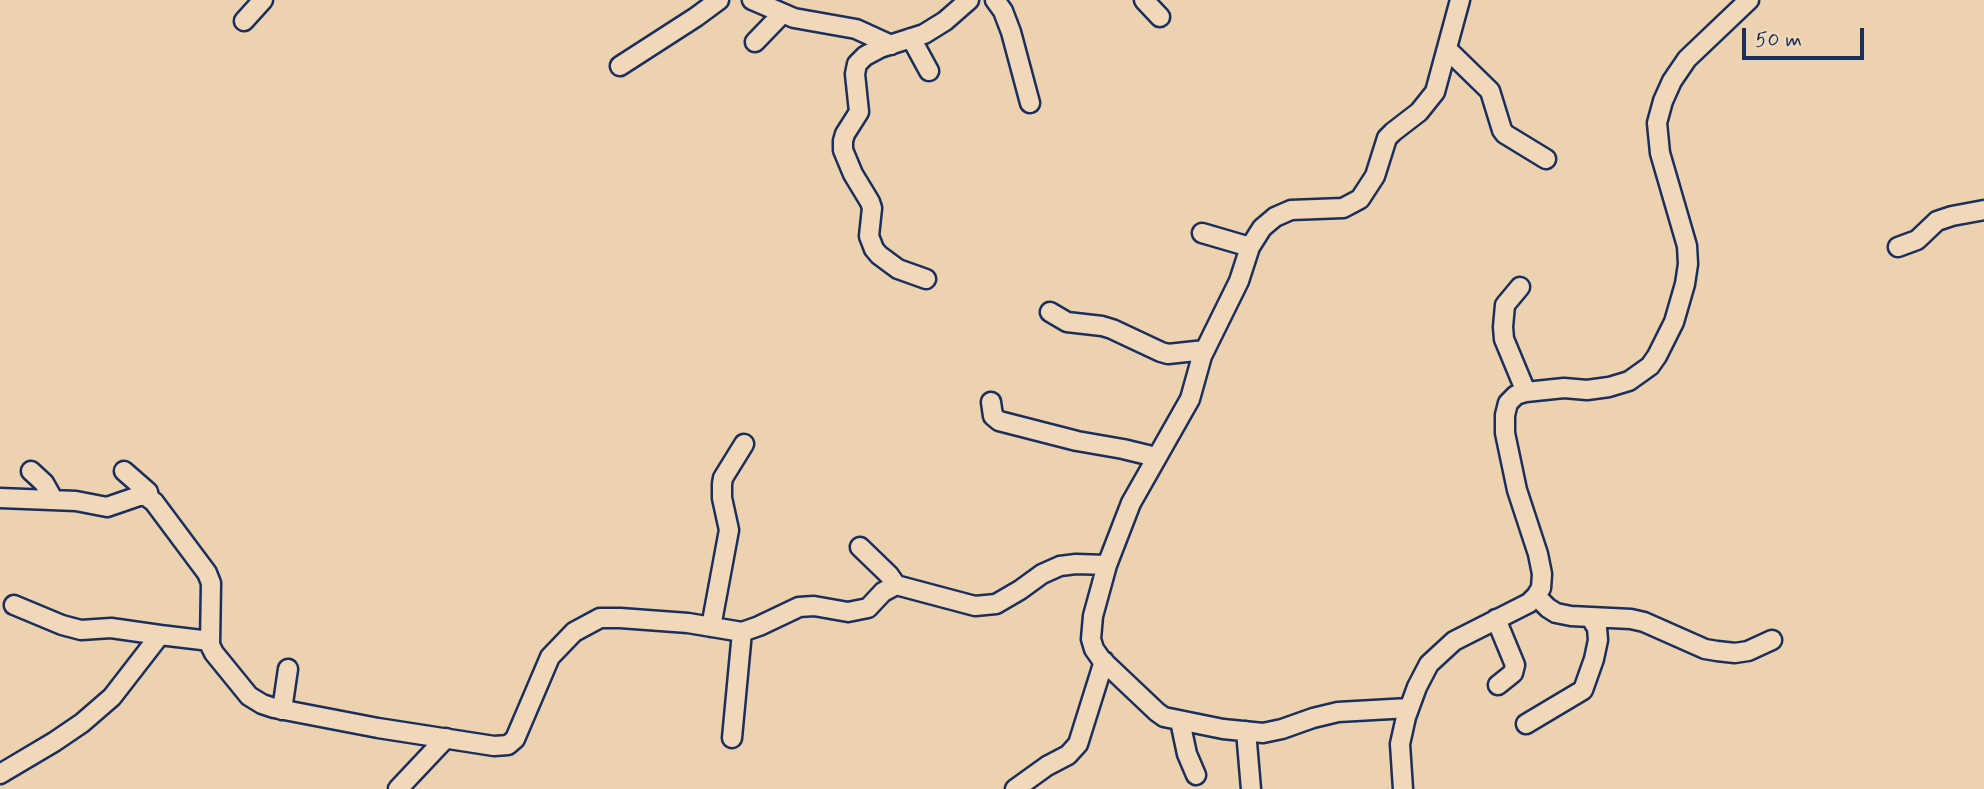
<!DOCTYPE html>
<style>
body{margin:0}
#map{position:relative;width:1984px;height:789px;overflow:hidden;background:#edd2af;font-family:Mynerve,sans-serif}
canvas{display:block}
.scale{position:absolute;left:1742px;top:28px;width:122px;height:32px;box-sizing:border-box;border:4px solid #1b2f5e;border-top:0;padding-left:9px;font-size:21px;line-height:24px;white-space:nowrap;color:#1b2f5e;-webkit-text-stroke:5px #f1d8b9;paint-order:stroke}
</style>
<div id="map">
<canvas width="1984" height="789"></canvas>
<div class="scale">50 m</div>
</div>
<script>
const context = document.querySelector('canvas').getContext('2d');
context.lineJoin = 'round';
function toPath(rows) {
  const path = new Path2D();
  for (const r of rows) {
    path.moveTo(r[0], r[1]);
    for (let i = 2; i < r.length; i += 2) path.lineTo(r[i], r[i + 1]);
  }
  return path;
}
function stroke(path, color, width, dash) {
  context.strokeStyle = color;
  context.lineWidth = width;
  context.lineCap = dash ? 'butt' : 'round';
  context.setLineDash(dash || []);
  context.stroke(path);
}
const minor = toPath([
 [752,0,794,18,856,29,891,45],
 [995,0,1003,11,1011,32,1030,103],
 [1144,0,1160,17],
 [244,21,263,0],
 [911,38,929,71],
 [755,42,782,14],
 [1447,49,1490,91,1502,130,1505,134,1546,159],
 [620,66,696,17,719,0],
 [1202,233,1250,247],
 [1898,247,1917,240,1937,221,1952,216,1984,210],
 [926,279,898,269,879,255,874,249,869,236,872,208,870,202,853,174,843,150,843,141,845,134,859,112,855,74,857,64,865,56,880,48,924,34,945,21,969,0],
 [1520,287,1505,305,1503,327,1504,339,1526,392],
 [1050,312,1067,322,1102,326,1112,329,1161,352,1168,354,1205,350],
 [991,402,993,416,999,421,1077,441,1123,449,1156,457],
 [31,471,44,483,53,499],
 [124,471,148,492,149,498],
 [0,498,76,501,107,507,139,496,146,496,154,502,207,573,211,583,210,645,214,653,249,696,262,704,274,708,378,728,494,746,508,745,515,739,550,657,574,632,600,618,620,618,688,623,742,632,759,626,799,607,814,606,848,612,868,608,883,592,896,585,975,606,996,604,1020,590,1042,574,1060,566,1076,564,1107,565],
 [860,547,889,575,896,585],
 [1536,596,1548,608,1556,613,1571,616,1631,619,1644,622,1705,649,1717,651,1735,653,1748,651,1772,640],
 [14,605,62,625,81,630,111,628,160,635],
 [1496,619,1515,665,1513,673,1498,685],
 [711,627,729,530,722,498,722,484,723,478,744,444],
 [1409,708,1338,712,1313,718,1282,729,1263,733,1223,729,1164,717,1157,712,1101,659,1094,649,1091,639,1093,616,1107,565,1131,503,1190,399,1202,356,1239,281,1250,247,1262,228,1275,217,1291,210,1343,208,1360,199,1375,176,1387,138,1393,132,1419,112,1435,92,1460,0],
 [282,710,288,669],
 [1180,721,1187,754,1196,775],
 [1526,724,1583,690,1594,659,1598,640,1597,628,1590,617],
 [1246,731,1251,789],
 [732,738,742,632],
 [0,774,54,742,82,723,112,697,160,635,210,641],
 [398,789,446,738],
 [1015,789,1047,766,1068,755,1078,744,1104,661],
 [1403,789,1400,744,1406,717,1417,687,1429,664,1454,641,1529,603,1536,596,1541,588,1542,574,1538,554,1517,490,1505,433,1505,415,1508,403,1516,395,1526,392,1564,388,1587,390,1609,387,1629,381,1650,366,1657,356,1674,322,1685,284,1688,264,1687,246,1660,153,1657,123,1663,101,1672,81,1687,59,1749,0]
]);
stroke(minor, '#1b2f5e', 23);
stroke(minor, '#f1d8b9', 18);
</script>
